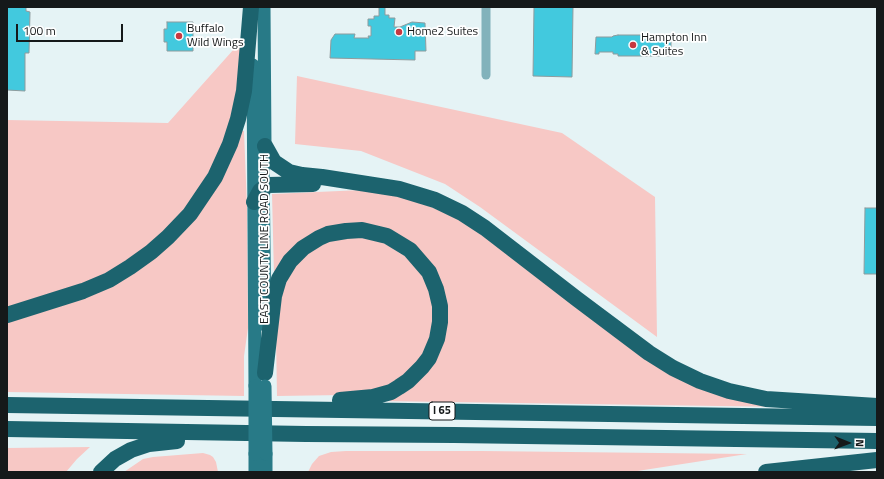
<!DOCTYPE html>
<style>
body{margin:0}
#map{position:relative;width:884px;height:479px;overflow:hidden;background:#e5f3f5;font-family:"Titillium Web",sans-serif}
canvas{display:block}
.frame{position:absolute;inset:0;border:8px solid #15191a;pointer-events:none}
.north{position:absolute;left:828px;top:423px;width:40px;height:40px;-webkit-text-stroke:3px #fff;paint-order:stroke;rotate:91deg;font-size:11px;font-weight:700;line-height:16px;text-align:center;color:#15191a}
.north::after{content:'';display:block;margin:auto;width:14px;height:18px;background:#15191a;clip-path:polygon(50% 0,100% 100%,50% 72%,0 100%)}
.scale{position:absolute;left:16px;top:24px;width:107px;height:18px;box-sizing:border-box;border:2px solid #15191a;border-top:0;padding-left:5px;font-size:12px;line-height:14px;white-space:nowrap;color:#15191a;-webkit-text-stroke:3px #fff;paint-order:stroke}
</style>
<div id="map">
<canvas width="884" height="479"></canvas>
<div class="frame"></div>
<div class="north">N</div>
<div class="scale">100 m</div>
</div>
<script>
const context = document.querySelector('canvas').getContext('2d');
context.lineJoin = 'round';
function fill(path, color) {
  context.fillStyle = color;
  context.fill(path, 'evenodd');
}
function toPath(rows) {
  const path = new Path2D();
  for (const r of rows) {
    path.moveTo(r[0], r[1]);
    for (let i = 2; i < r.length; i += 2) path.lineTo(r[i], r[i + 1]);
  }
  return path;
}
function stroke(path, color, width, dash) {
  context.strokeStyle = color;
  context.lineWidth = width;
  context.lineCap = dash ? 'butt' : 'round';
  context.setLineDash(dash || []);
  context.stroke(path);
}
function write(font, color, halo, rows, align = 'center') {
  context.font = font + ' "Titillium Web",sans-serif';
  context.lineWidth = 3.5;
  context.setLineDash([]);
  context.textBaseline = 'middle';
  context.strokeStyle = halo;
  context.fillStyle = color;
  for (const [text, x, y, turn = 0] of rows) {
    context.save();
    context.translate(x, y);
    context.rotate((+turn || 0) * Math.PI / 180);
    context.textAlign = isNaN(turn) ? turn : align;
    if (halo) context.strokeText(text, 0, 0);
    context.fillText(text, 0, 0);
    context.restore();
  }
}
fill(toPath([
 [242,40,237,98,221,151,188,208,145,250,92,281,7,308,7,120,168,123],
 [297,76,562,133,655,197,657,337,480,207,445,184,361,151,295,144],
 [239,130,244,131,247,207,248,328,244,356,244,396,7,392,7,319,160,251],
 [362,190,409,197,465,222,654,363,786,407,379,401,436,353,436,275,353,224,274,276,272,194],
 [353,235,378,240,398,248,426,277,432,296,433,334,424,356,409,374,390,386,343,395,277,396,276,336,281,289,291,268,308,252,326,241],
 [90,447,77,459,66,472,7,472,7,448],
 [346,451,482,451,747,454,631,472,308,472,312,464,319,456,331,452],
 [203,453,210,455,213,457,216,462,218,472,124,472,143,459,153,457]
]), '#f7c8c5');
const building = toPath([
 [7,7,26,7,26,11,30,12,29,53,25,53,25,91,7,90,7,7],
 [379,7,385,7,385,15,389,15,389,18,395,18,394,27,400,27,412,22,425,23,426,51,415,51,415,60,330,58,331,40,335,34,355,34,354,38,369,38,368,36,371,36,371,26,368,26,368,19,374,19,374,16,379,16,379,7],
 [534,7,573,7,572,77,533,76,534,7],
 [167,22,193,22,193,51,167,51,167,42,164,42,164,29,167,29,167,22],
 [618,35,651,35,651,37,656,37,656,39,662,39,662,37,671,37,671,56,666,56,666,55,660,55,660,56,618,56,618,54,613,54,613,52,599,52,599,54,595,54,596,37,612,37,613,36,618,35],
 [865,208,877,208,877,274,864,274,865,208]
]);
fill(building, '#42c9de');
stroke(building, '#8e9b9d', 1);
stroke(toPath([
 [486,75,486,7]
]), '#82b2bb', 9);
stroke(toPath([
 [264,7,265,146,263,164,265,325],
 [253,65,255,386],
 [266,454,266,472],
 [255,472,255,454]
]), '#287a87', 13);
stroke(toPath([
 [265,146,274,162,289,172,302,175,322,177,399,189,435,200,462,213,485,228,577,299,649,353,673,368,700,381,729,391,766,399,877,406],
 [254,202,260,191,268,185,313,184],
 [7,315,83,291,109,280,130,267,151,252,168,237,190,214,215,177,230,144,238,119,244,91,251,7],
 [265,373,274,296,279,279,290,261,303,248,319,238,328,234,346,231,362,230,387,236,410,250,429,272,436,289,440,306,440,322,437,339,429,358,422,367,408,381,399,387,391,392,373,397,340,400],
 [7,405,877,418],
 [7,429,306,434,454,435,877,441],
 [101,472,115,459,131,450,149,444,177,441],
 [766,472,877,460]
]), '#1c636e', 16);
stroke(toPath([
 [265,386,266,454],
 [255,454,255,386]
]), '#287a87', 13);
for (const [x, y, r, color] of [
 [399,32,4,"#c73840"],
 [179,36,4,"#c73840"],
 [633,45,4,"#c73840"]
]) {
  const dot = new Path2D();
  dot.arc(x, y, r, 0, 2 * Math.PI);
  context.fillStyle = color;
  context.fill(dot);
  stroke(dot, '#fff', 1.5);
}
for (const [x, y, w] of [
 [442,411,26]
]) {
  const box = new Path2D();
  box.roundRect(x - w / 2, y - 9, w, 18, 3);
  context.fillStyle = '#fff';
  context.fill(box);
  stroke(box, '#15191a', 1);
}
write('bold 11px', '#15191a', null, [
 ["I 65",442,411]
]);
write('12px', '#15191a', '#fff', [
 ["Buffalo",187,29],
 ["Wild Wings",187,43],
 ["Home2 Suites",407,32],
 ["Hampton Inn",641,38],
 ["& Suites",641,52]
], 'left');
write('12px', '#15191a', '#fff', [
 ["EAST COUNTY LINE ROAD SOUTH",265,239,-90]
]);
</script>
